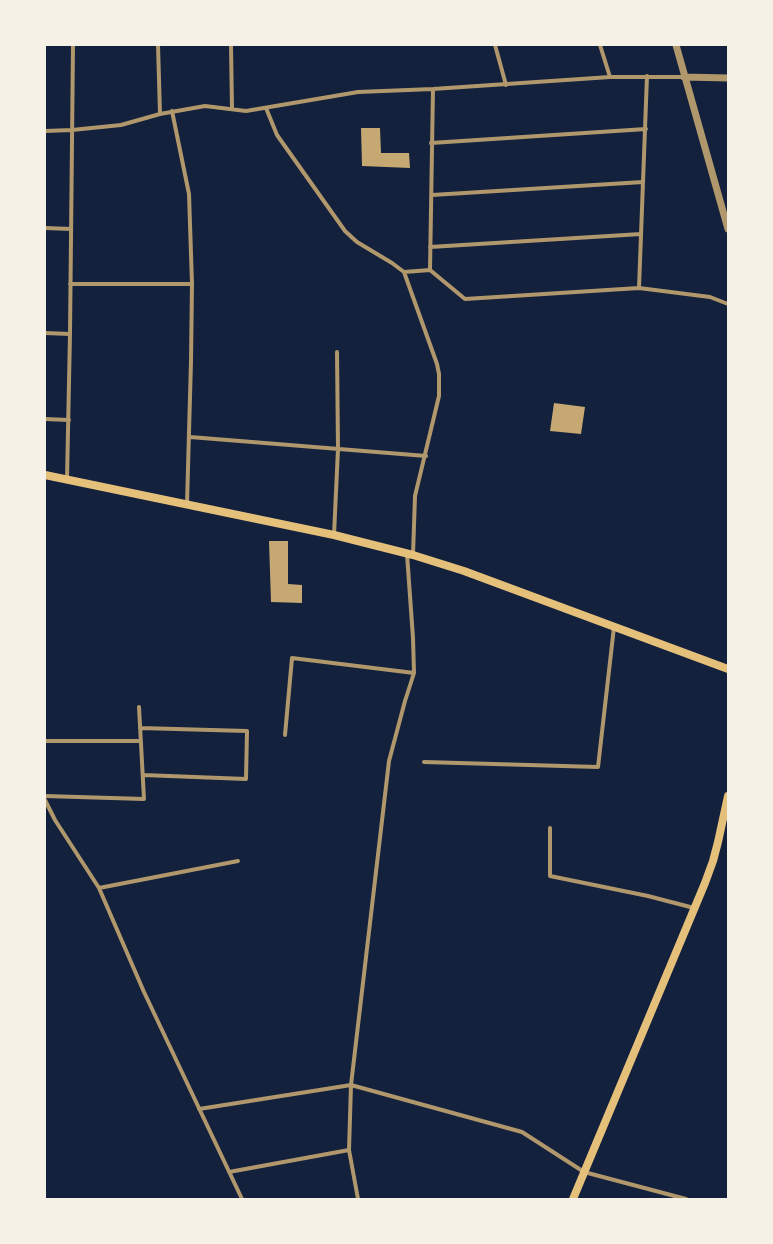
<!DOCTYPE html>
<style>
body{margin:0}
#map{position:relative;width:773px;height:1244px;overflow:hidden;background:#14213d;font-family:"Golos Text",sans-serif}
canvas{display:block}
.frame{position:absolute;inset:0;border:46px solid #f6f1e7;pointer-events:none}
</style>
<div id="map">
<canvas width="773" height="1244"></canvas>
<div class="frame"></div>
</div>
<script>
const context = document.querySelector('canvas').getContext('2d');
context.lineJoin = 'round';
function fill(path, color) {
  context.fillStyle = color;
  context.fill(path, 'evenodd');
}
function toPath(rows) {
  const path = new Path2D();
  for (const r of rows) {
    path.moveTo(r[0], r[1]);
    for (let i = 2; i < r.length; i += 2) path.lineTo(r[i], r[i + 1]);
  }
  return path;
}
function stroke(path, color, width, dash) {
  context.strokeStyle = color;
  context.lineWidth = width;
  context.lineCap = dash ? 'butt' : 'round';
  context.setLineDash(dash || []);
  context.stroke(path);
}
fill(toPath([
 [361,128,380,128,381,153,409,153,410,168,362,166],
 [554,403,585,407,581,434,550,431],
 [269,541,288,541,288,584,302,585,302,603,271,602]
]), '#c6a872');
stroke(toPath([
 [158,45,160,114],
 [231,45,232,109],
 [495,45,506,85],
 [600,45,610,77],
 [433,89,430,270,465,299,639,288,710,297,728,304],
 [266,108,277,135,345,231,357,242,392,263,404,272,437,364,439,374,439,396,415,496,413,555],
 [172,111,189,194,192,284,191,361,187,504],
 [45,131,72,130,121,125,160,114,205,106,246,111,358,92,433,89,610,77,684,77],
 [431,143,646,129],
 [432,195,643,182],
 [45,228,71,229],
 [430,247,641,234],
 [404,272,430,270],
 [70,284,192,284],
 [639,288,647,76],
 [45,333,70,334],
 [45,419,69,420],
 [190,437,426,456],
 [67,479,70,334,73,45],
 [334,535,338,449,337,352],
 [140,728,247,731,246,779,143,775],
 [285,735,292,658,414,673],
 [45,741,141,741],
 [424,762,598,767,614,627],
 [45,796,144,799,139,707],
 [45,800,55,820,99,888,144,992,242,1199],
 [550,828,550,876,648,896,694,908],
 [99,888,238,861],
 [199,1109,351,1085,522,1132,584,1172,686,1199],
 [229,1172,349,1150],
 [358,1199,349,1150,351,1085,389,761,405,701,414,673,413,638,407,554]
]), '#b1986c', 4);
stroke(toPath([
 [676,45,728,229],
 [684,77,728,78]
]), '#b1986c', 7);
stroke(toPath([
 [45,475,334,535,413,555,464,571,728,669],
 [573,1199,705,883,713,861,718,842,728,796]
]), '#e5c07b', 8);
</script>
